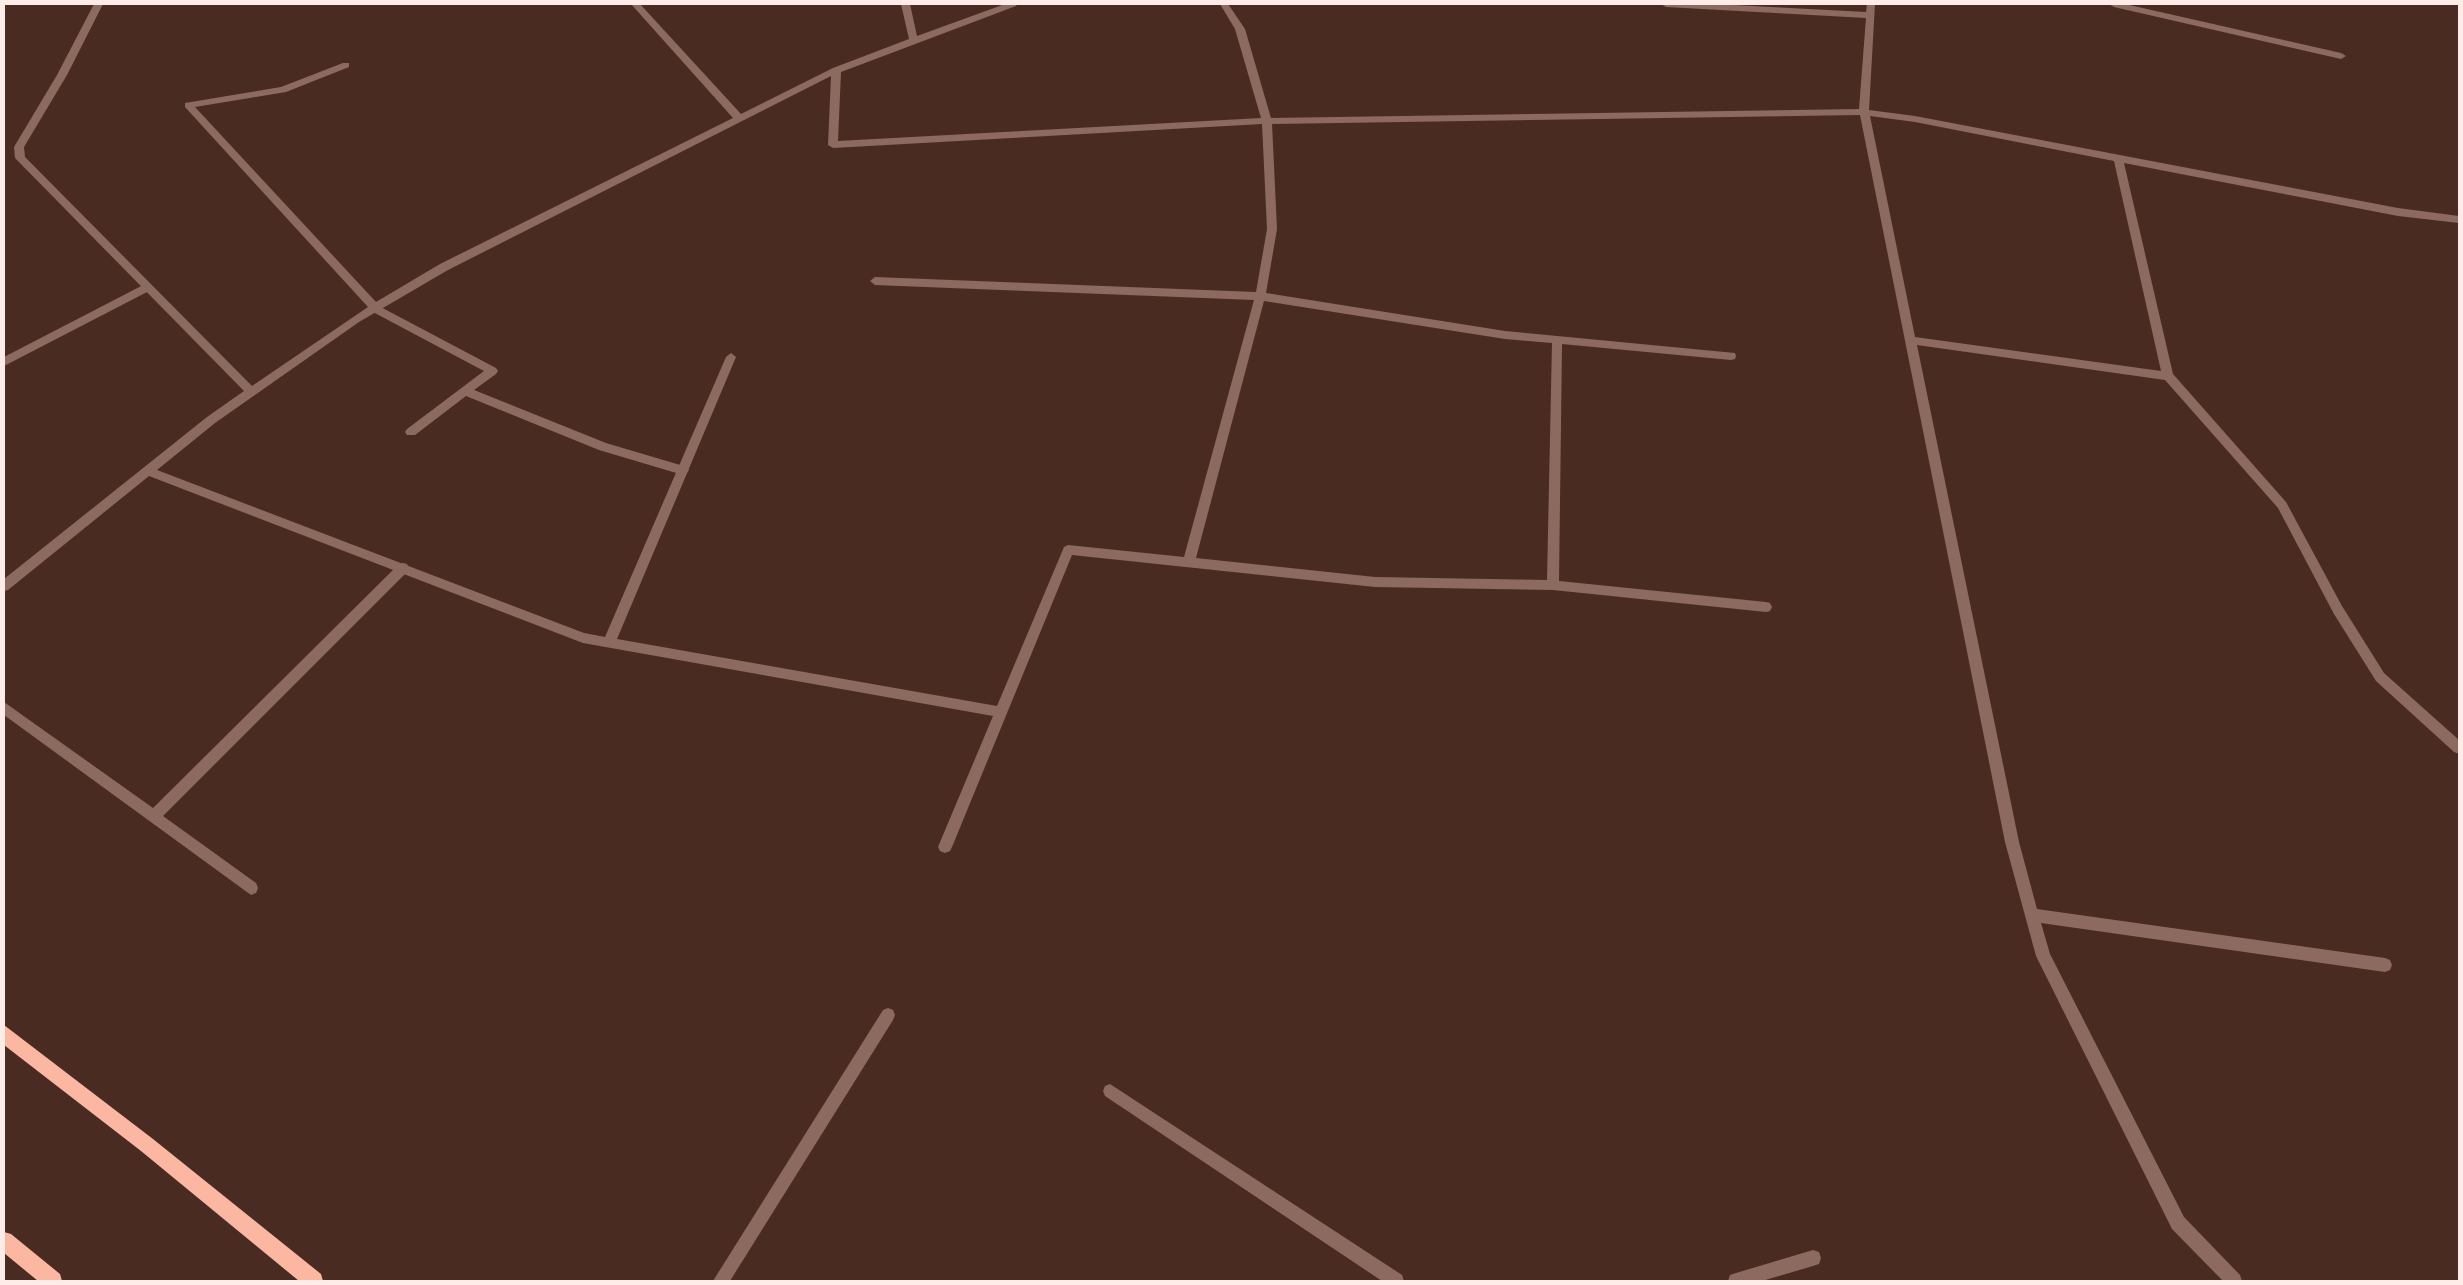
<!DOCTYPE html>
<style>
body{margin:0}
#map{position:relative;width:2463px;height:1285px;overflow:hidden;background:#4a2b22;font-family:Raleway,sans-serif}
canvas{display:block}
.frame{position:absolute;inset:0;border:5px solid #fdece7;pointer-events:none}
</style>
<div id="map">
<canvas width="2463" height="1285"></canvas>
<div class="frame"></div>
</div>
<script>
const context = document.querySelector('canvas').getContext('2d');
context.lineJoin = 'round';
function toPath(rows) {
  const path = new Path2D();
  for (const r of rows) {
    path.moveTo(r[0], r[1]);
    for (let i = 2; i < r.length; i += 2) path.lineTo(r[i], r[i + 1]);
  }
  return path;
}
function fill(path, color) {
  context.fillStyle = color;
  context.fill(path, 'evenodd');
}
fill(toPath([
 [147,283,152,287,151,290,4,366,4,357,147,283],
 [375,304,496,368,498,371,496,374,474,390,606,443,687,467,689,470,687,473,683,475,599,450,466,396,415,435,407,435,405,432,407,429,484,371,371,311,370,308,371,305,375,304],
 [403,563,407,564,409,568,407,572,163,816,256,883,258,888,256,893,251,895,4,715,4,702,153,808,399,564,403,563]
]), '#8d6a60');
fill(toPath([
 [94,4,103,4,67,75,24,147,25,157,252,386,368,307,185,107,185,103,281,87,343,63,349,63,349,67,286,92,195,107,376,302,440,264,733,118,631,4,640,4,741,114,833,68,909,39,901,4,910,4,917,36,1005,4,1017,4,1016,6,841,72,838,141,1261,118,1235,29,1220,4,1228,4,1245,29,1271,118,1859,109,1866,18,1666,7,1661,4,1714,4,1866,12,1867,4,1875,4,1869,110,1915,116,2398,208,2459,216,2459,223,2398,216,2124,163,2173,374,2286,502,2342,606,2384,673,2459,740,2459,754,2454,752,2376,681,2334,614,2278,508,2165,380,1917,345,2019,842,2037,909,2385,958,2390,960,2392,965,2390,970,2385,972,2041,923,2050,954,2184,1217,2240,1275,2242,1281,2223,1281,2172,1229,2036,956,2005,842,1860,115,1272,124,1277,229,1266,293,1505,331,1735,353,1736,356,1735,359,1731,360,1562,344,1559,581,1766,602,1770,603,1772,607,1770,611,1766,612,1553,590,1375,587,1072,555,952,847,950,851,945,853,940,851,938,847,993,716,583,643,149,476,8,590,4,591,4,579,207,417,244,391,15,158,14,147,57,75,94,4],
 [831,76,828,145,833,148,1262,124,1267,229,1256,292,875,277,870,281,875,285,1254,300,1184,557,1068,545,1064,547,997,706,617,639,736,357,731,353,726,357,605,637,584,633,157,470,215,423,359,322,448,270,831,76],
 [1870,116,1915,122,2114,161,2161,371,1915,337,1870,116],
 [1264,301,1505,339,1552,343,1547,580,1375,577,1196,558,1264,301],
 [2109,4,2125,4,2341,53,2346,56,2341,59,2114,7,2109,4],
 [888,1008,893,1010,895,1015,893,1020,730,1281,713,1281,883,1010,888,1008],
 [1110,1084,1402,1275,1404,1281,1382,1281,1105,1096,1103,1091,1105,1086,1110,1084],
 [1813,1250,1819,1252,1821,1258,1819,1264,1813,1266,1762,1281,1728,1281,1730,1275,1736,1273,1813,1250]
]), '#8d6a60');
fill(toPath([
 [4,1025,153,1139,321,1274,323,1281,299,1281,141,1151,4,1045,4,1025],
 [4,1232,11,1234,60,1274,62,1281,38,1281,4,1253,4,1232]
]), '#fcb7a3');
</script>
